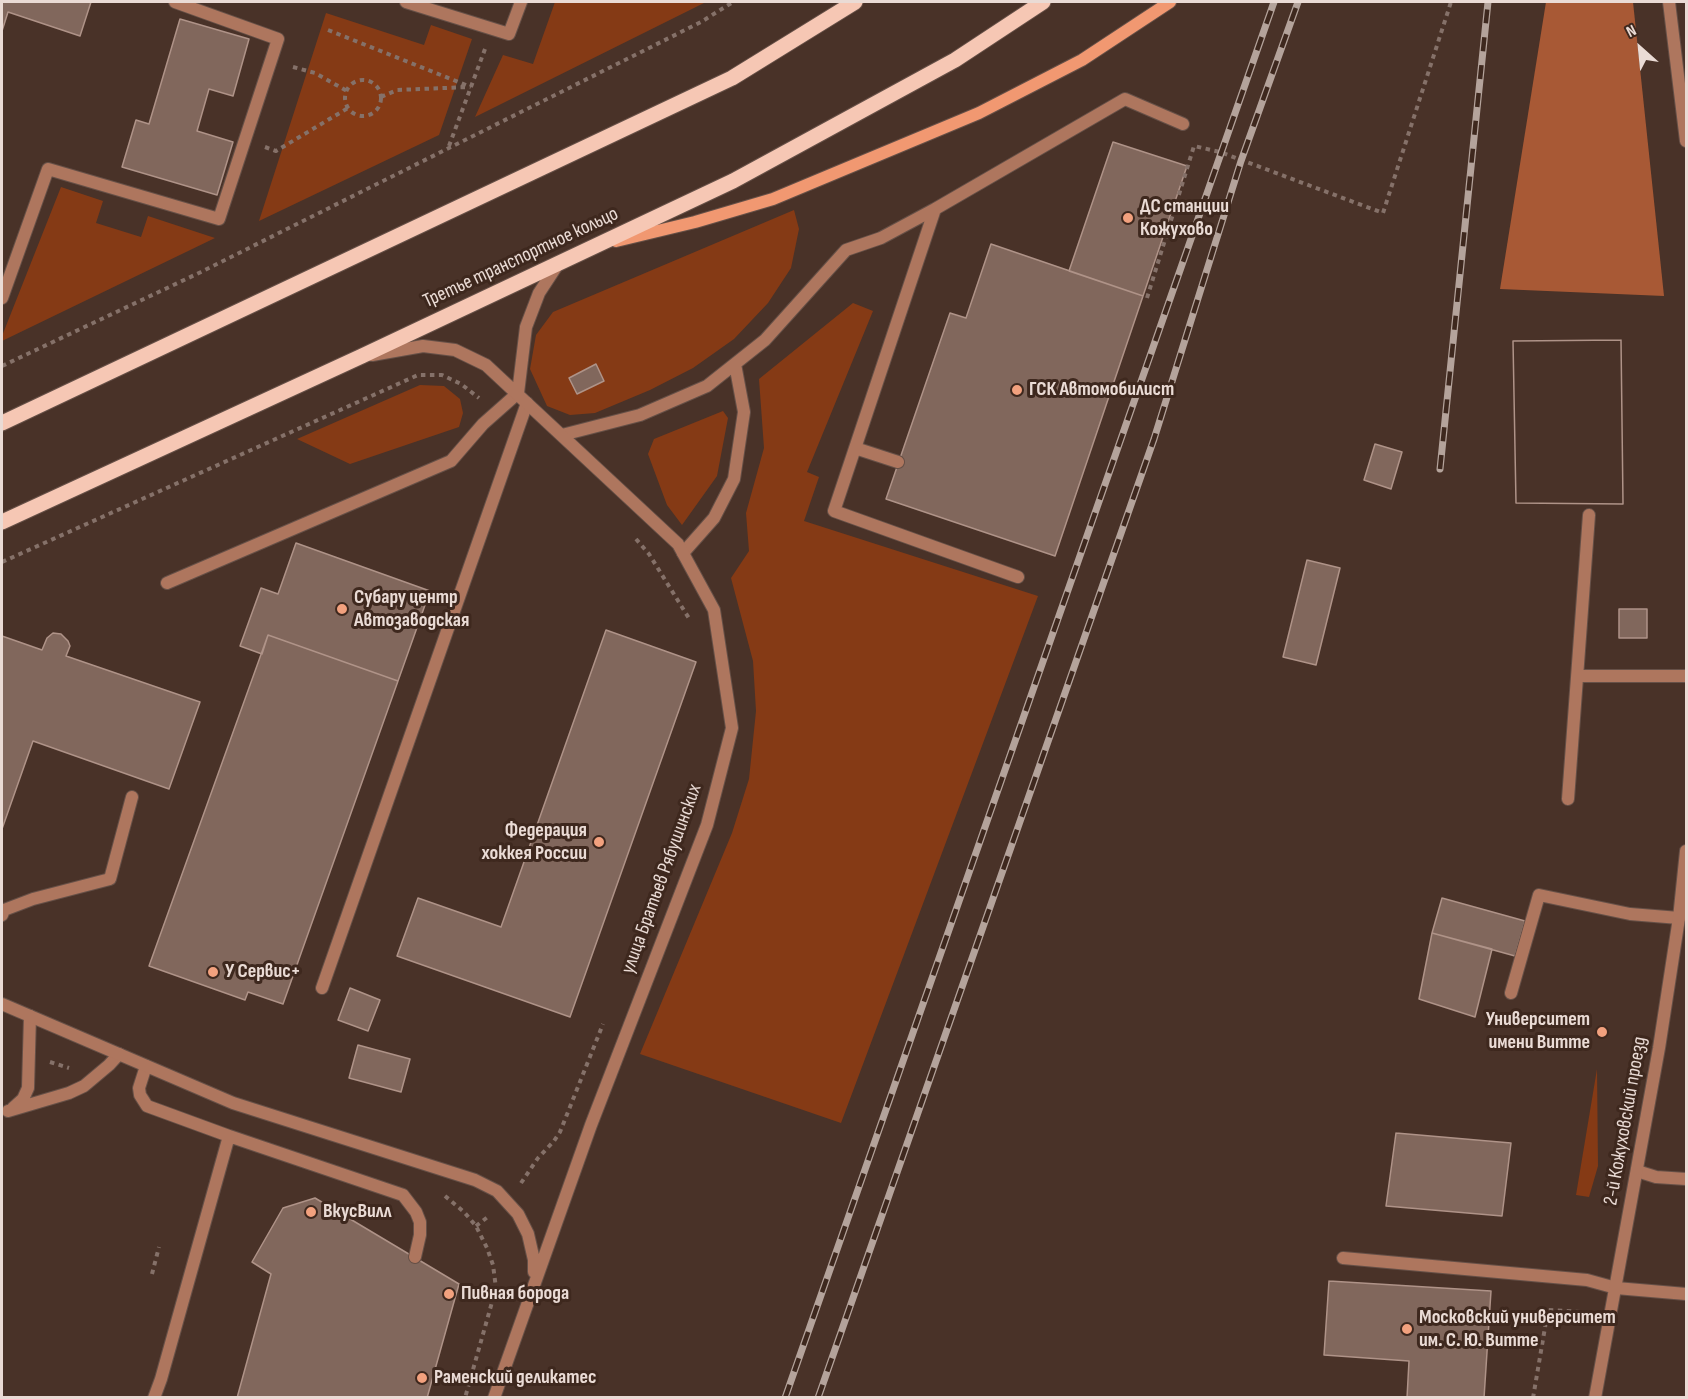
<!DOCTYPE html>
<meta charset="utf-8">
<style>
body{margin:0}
#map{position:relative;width:1688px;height:1399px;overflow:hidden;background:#493228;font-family:"Sofia Sans Condensed",sans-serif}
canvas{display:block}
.frame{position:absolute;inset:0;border:3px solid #eadbd5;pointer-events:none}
.north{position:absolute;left:1610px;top:18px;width:60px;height:60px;-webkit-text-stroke:4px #3e281e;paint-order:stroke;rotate:333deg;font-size:16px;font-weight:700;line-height:24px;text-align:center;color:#eadbd5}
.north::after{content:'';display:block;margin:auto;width:21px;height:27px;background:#eadbd5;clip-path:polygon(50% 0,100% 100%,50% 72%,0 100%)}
</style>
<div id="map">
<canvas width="1688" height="1399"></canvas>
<div class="frame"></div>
<div class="north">N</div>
</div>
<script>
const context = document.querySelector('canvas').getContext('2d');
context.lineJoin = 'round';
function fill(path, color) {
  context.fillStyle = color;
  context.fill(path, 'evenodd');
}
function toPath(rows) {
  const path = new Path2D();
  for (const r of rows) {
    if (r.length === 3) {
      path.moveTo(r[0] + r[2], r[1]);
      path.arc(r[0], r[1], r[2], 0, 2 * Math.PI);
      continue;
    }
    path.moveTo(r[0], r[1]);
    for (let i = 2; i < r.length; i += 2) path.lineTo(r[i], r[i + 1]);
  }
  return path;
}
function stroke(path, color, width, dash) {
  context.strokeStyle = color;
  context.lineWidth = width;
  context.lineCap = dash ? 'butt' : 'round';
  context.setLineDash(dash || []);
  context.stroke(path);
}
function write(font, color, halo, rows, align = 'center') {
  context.font = font + ' "Sofia Sans Condensed",sans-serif';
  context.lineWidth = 6;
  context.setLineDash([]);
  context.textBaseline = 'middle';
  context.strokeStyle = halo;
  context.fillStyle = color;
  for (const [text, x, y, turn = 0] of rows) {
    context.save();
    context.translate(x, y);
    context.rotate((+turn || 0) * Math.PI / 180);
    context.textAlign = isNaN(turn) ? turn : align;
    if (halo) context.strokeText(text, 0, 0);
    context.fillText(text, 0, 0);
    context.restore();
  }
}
fill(toPath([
 [555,2,706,2,475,117,503,55,533,64],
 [326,13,424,45,431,25,472,39,439,135,259,221],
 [61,187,103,201,96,223,141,237,148,216,215,238,2,341,2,336],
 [794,210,799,229,791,268,768,303,734,339,693,368,650,390,595,413,570,415,547,406,530,369,536,335,553,312],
 [853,303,873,311,807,472,819,477,804,521,1038,596,841,1123,640,1054,732,833,749,779,756,711,753,661,731,578,749,551,746,513,764,448,759,379],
 [420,385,444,386,460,399,463,413,459,427,350,464,297,439],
 [723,411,728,418,717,476,682,525,667,505,648,454,654,439],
 [1597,1069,1598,1166,1589,1197,1576,1195]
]), '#853a15');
fill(toPath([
 [1546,2,1633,2,1664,296,1500,289]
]), '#a85935');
const building = toPath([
 [2,2,91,2,80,36,8,12,2,31,2,2],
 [180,19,249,39,233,96,209,89,197,131,233,142,217,195,122,167,136,120,149,124,180,19],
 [1113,142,1187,166,1143,296,1069,271,1113,142],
 [991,244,1143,296,1055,556,886,499,950,313,966,318,991,244],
 [1621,340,1623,504,1516,503,1513,341,1621,340],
 [1621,340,1623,504,1516,503,1513,341,1621,340],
 [596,364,604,381,577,394,569,378,596,364],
 [1375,444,1402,452,1391,489,1364,480,1375,444],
 [296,543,430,591,398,681,268,635,262,654,240,646,261,588,278,594,296,543],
 [1307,560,1340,568,1316,665,1283,657,1307,560],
 [1619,609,1647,609,1647,638,1619,638,1619,609],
 [606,630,696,662,570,1017,397,956,418,898,501,927,606,630],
 [53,633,61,634,68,641,70,646,66,656,200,702,169,789,33,741,2,829,2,636,42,650,47,638,53,633],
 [268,635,398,681,283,1004,248,992,245,1000,149,966,268,635],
 [1442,898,1525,921,1515,956,1432,933,1442,898],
 [1432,933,1492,949,1475,1017,1419,999,1432,933],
 [350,988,380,1000,368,1031,338,1020,350,988],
 [358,1045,410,1059,401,1092,349,1078,358,1045],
 [1396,1133,1511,1143,1502,1216,1386,1206,1396,1133],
 [315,1198,459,1284,427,1398,237,1398,271,1274,252,1262,283,1208,315,1198],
 [1329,1281,1491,1291,1484,1398,1407,1398,1409,1361,1324,1355,1329,1281]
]);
fill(building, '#81675c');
stroke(building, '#af9388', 1.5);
const lane = toPath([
 [406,2,509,34,521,2],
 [935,209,834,511,1018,577],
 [2,298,48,169,219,219,278,39,175,2],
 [562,435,640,415,707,386,765,340,846,250,881,238,935,209,1125,99,1183,124],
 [855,448,898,462],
 [683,553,714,518,734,479,744,412,735,364],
 [167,583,451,461,483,424,518,393],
 [1578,676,1686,676],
 [1568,799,1589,515],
 [2,915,4,910,33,899,110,879,132,797],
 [322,988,527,403],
 [1511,993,1539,895,1630,914,1679,918],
 [146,1066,139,1088,140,1095,147,1106,229,1136,161,1379,154,1398],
 [13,1108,23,1099,28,1088,30,1016],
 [8,1111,69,1093,84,1086,109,1065,119,1054],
 [229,1136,403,1195,416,1212,420,1222,420,1235,415,1257],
 [1637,1171,1656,1177,1686,1179],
 [1343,1258,1587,1280,1616,1288,1686,1294]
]);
const street = toPath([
 [1669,2,1686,141],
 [372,355,423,346,455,350,486,365,678,544,714,610,732,728,707,825,591,1125,494,1398],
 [518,393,526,327,539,293,558,264],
 [2,1004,233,1103,475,1180,497,1191,518,1214,528,1234,534,1260,534,1272],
 [1595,1398,1659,1048,1679,918,1686,851]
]);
const secondary = toPath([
 [616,241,695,222,773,199,979,113,1082,60,1170,2]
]);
const primary = toPath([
 [2,423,732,78,855,2],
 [2,522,362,356,733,181,955,60,1043,2]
]);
stroke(lane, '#665047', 14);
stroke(street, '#665047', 14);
stroke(secondary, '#665047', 14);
stroke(primary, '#665047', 17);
stroke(toPath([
 [328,30,471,87],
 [293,67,315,73,347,91],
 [363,98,18],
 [381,97,397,90,469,87],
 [449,146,485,49],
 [265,147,276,151,348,108],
 [1147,298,1194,146,1220,152,1383,213,1451,2],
 [2,366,201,272,701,22,733,2],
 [636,539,649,554,690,620],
 [2,562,418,375,442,375,461,384,479,398],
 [50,1062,69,1068],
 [521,1183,538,1158,554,1141,560,1132,603,1024],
 [445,1196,464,1212,476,1226,487,1248,493,1265,496,1288,465,1398],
 [476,1226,489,1216],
 [152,1274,159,1247],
 [1533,1398,1548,1310,1582,1312]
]), '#857169', 4, [4.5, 4.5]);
stroke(lane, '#ae765e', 12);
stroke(street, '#ae765e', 12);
stroke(secondary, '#f19871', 12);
stroke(primary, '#f6c7b4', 15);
const rail = toPath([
 [1440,469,1488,2],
 [785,1398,1274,2],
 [818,1398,1154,439,1241,161,1298,2]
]);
stroke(rail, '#b4a39b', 7);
stroke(rail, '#3e281e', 4.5, [14]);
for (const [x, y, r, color] of [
 [1128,218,6,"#f2a17e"],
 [1017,390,6,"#f2a17e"],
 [342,609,6,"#f2a17e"],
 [599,842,6,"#f2a17e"],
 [213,972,6,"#f2a17e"],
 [1602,1032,6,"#f2a17e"],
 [311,1212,6,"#f2a17e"],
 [449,1294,6,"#f2a17e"],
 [1407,1329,6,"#f2a17e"],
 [422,1378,6,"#f2a17e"]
]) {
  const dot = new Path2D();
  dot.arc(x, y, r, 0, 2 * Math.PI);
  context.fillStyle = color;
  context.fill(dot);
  stroke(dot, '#3e281e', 2);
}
write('bold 20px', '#eadbd5', '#3e281e', [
 ["ДС станции",1140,207],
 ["Кожухово",1140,230],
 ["ГСК Автомобилист",1029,390],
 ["Субару центр",354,598],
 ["Автозаводская",354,621],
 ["Федерация",587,831,"right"],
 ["хоккея России",587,854,"right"],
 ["У Сервис+",225,972],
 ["Университет",1590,1020,"right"],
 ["имени Витте",1590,1043,"right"],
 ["ВкусВилл",323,1212],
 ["Пивная борода",461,1294],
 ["Московский университет",1419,1318],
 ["им. С. Ю. Витте",1419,1341],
 ["Раменский деликатес",434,1378]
], 'left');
write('20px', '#eadbd5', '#3e281e', [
 ["Третье транспортное кольцо",521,258,-25],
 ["улица Братьев Рябушинских",662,879,-70],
 ["2-й Кожуховский проезд",1626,1121,-80]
]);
</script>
